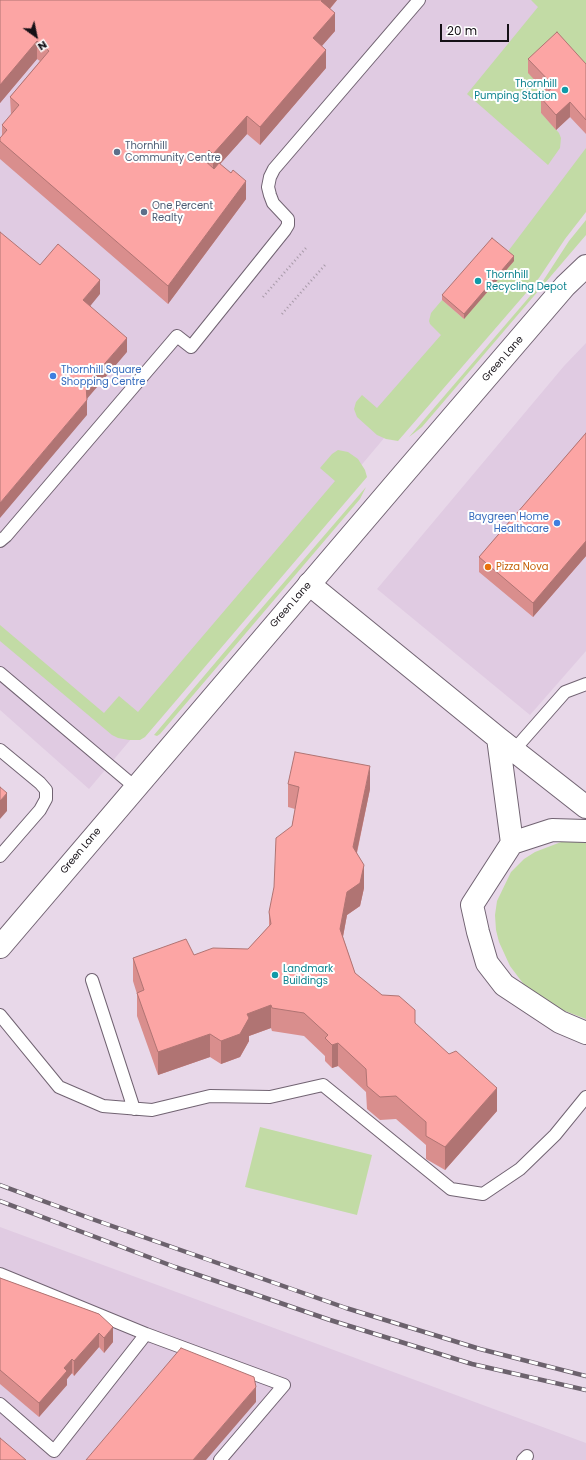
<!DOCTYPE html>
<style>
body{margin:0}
#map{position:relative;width:586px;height:1460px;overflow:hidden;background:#e8d8e9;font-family:Poppins,sans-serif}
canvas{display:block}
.north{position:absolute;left:16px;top:16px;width:40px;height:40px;-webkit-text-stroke:3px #fff;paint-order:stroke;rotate:147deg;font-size:11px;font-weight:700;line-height:16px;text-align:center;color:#151016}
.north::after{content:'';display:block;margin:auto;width:14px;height:18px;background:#151016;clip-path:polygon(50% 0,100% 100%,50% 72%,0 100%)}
.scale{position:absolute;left:440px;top:24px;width:69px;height:18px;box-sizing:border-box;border:2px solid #151016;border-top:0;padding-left:5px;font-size:12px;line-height:14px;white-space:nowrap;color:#151016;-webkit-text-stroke:3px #fff;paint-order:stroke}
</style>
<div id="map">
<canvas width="586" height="1460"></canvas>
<div class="north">N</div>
<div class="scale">20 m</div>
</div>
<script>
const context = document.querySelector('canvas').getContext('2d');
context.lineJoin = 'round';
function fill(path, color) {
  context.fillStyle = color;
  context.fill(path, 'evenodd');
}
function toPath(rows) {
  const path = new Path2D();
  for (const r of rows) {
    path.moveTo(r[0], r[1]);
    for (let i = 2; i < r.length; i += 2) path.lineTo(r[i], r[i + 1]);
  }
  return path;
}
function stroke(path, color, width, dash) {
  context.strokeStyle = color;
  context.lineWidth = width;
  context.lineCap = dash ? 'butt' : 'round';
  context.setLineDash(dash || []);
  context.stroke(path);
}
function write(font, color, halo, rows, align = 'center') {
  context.font = font + ' Poppins,sans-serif';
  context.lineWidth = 4;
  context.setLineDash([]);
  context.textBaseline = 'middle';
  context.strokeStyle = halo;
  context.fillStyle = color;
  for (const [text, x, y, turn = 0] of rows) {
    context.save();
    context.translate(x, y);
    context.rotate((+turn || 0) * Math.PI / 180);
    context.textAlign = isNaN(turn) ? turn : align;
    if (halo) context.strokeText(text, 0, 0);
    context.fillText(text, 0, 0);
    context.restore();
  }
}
fill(toPath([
 [0,0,574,0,586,13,586,198,89,789,0,710],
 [586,343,586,651,530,715,377,589,564,366],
 [0,1227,586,1443,586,1460,0,1460]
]), '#e0cbe2');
fill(toPath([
 [531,0,586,0,586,79,554,101,541,113,559,133,561,138,560,148,548,165,467,94,538,7],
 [586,148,586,212,565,239,539,278,398,441,386,439,377,435,357,417,354,409,356,402,362,395,377,408,441,335,430,324,429,321,431,313,442,300,464,319,506,254],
 [586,220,586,235,422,427,409,437,543,281,569,241],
 [338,450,348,452,358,459,365,470,367,477,145,737,140,740,129,740,118,738,112,735,0,641,0,625,104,713,119,696,138,712,335,481,320,468,332,454],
 [366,487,360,499,160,734,157,736,154,735,254,617],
 [574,841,586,843,586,1019,549,1005,525,986,510,966,499,942,496,930,495,915,497,901,511,872,524,859,535,852,561,842],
 [260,1127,372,1155,357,1215,245,1187]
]), '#c2dba5');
const lane = toPath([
 [0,541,6,536,177,336,191,347,285,230,288,225,288,219,273,203,270,195,268,187,270,177,274,169,419,0],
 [0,673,135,787],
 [0,750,40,783,46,790,46,799,40,810,0,856],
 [514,750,565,692,586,684],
 [92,980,134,1109],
 [0,1015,59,1087,103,1106,152,1110,210,1096,270,1097,323,1085,451,1189,483,1194,520,1169,555,1135,586,1097],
 [0,1274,146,1334],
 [0,1404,54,1451,146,1334,284,1385,220,1460],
 [523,1460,527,1456]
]);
const street = toPath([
 [309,584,498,738,586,807],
 [498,738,512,843,472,905,478,932,487,963,504,985,560,1022,586,1033],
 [512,843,552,830,586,831]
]);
const secondary = toPath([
 [0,947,401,477,565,286,586,266]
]);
stroke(lane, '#716372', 14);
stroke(street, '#716372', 24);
stroke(secondary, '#716372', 24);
stroke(toPath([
 [263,297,306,248],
 [282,314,325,265]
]), '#a699a7', 2.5, [1, 3]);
stroke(lane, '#fff', 12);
stroke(street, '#fff', 22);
stroke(secondary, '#fff', 22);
const rail = toPath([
 [0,1185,92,1219,346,1308,480,1349,586,1376],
 [0,1201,175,1267,330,1320,472,1364,586,1390]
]);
stroke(rail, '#6c626d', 4.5);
stroke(rail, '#fff', 3, [9]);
fill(toPath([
 [0,0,337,0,330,9,335,31,322,46,326,68,260,145,247,134,220,164,246,199,168,304,0,159,0,138,2,136,2,125,11,115,10,97,40,61,37,59,0,103],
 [528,59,586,64,586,134,570,117,556,130,541,113,541,98,547,93,528,73],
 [514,261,464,319,442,300,442,295],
 [586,433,586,556,533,617,479,572,479,557],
 [288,784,370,789,357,853,364,888,360,906,347,915,343,937,355,973,415,1023,497,1111,445,1170,426,1159,426,1145,396,1119,380,1120,367,1109,366,1092,338,1066,332,1068,325,1061,325,1056,304,1036,272,1031,271,1028,249,1036,249,1041,240,1057,221,1064,210,1057,158,1075,137,1016,137,994,133,981,133,958,194,955,248,949,269,926,269,912,292,826,295,809,288,807],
 [0,1278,99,1314,113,1342,104,1353,99,1347,74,1376,72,1373,67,1379,67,1385,39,1417,0,1384]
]), '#d98e8d');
fill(toPath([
 [322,0,337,0,321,19,321,1],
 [335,13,335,31,313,56,313,38],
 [37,41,37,59,0,103,0,85],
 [326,50,326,68,260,145,260,127],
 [570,102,570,117,556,130,556,115],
 [247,116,247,134,213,172,213,154],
 [209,150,209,168,202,158],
 [246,181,246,199,168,304,168,286],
 [514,256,514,261,464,319,464,314],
 [100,280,100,294,83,315,83,300],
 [127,338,127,352,86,400,86,385],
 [87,400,87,415,0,518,0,503],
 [586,541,586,556,533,617,533,603],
 [370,766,370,789,353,870,353,847],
 [7,793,7,811,0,819,0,801],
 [364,865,364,888,360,906,347,915,340,952,340,929,347,892],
 [271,1005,271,1028,249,1036,249,1041,240,1057,221,1064,221,1041,247,1014],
 [210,1034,210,1057,158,1075,158,1052],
 [338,1043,338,1066,332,1068,332,1045],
 [497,1088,497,1111,445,1170,445,1147],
 [113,1327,113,1342,104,1353,104,1338],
 [99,1333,99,1347,74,1376,74,1361],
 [72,1359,72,1373,67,1379,67,1385,39,1417,39,1403,64,1368],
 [256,1387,256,1402,206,1460,193,1460]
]), '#b07473');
const building = toPath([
 [0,0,322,0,321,1,335,13,313,38,326,50,260,127,247,116,213,154,209,150,202,158,214,169,219,163,231,173,233,170,246,181,168,286,0,141,0,138,7,130,2,125,19,105,10,97,49,51,37,41,0,85,0,0],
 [557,32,586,64,586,120,570,102,556,115,541,98,554,86,528,59,557,32],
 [0,232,40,265,58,244,100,280,83,300,127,338,86,385,87,400,0,503,0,232],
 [492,238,514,256,464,314,442,295,492,238],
 [586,433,586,541,533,603,479,557,586,433],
 [295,752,370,766,353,847,364,865,360,883,347,892,340,929,355,973,382,995,399,996,415,1010,415,1023,449,1054,456,1051,497,1088,445,1147,426,1136,426,1122,396,1096,380,1097,367,1086,366,1069,338,1043,332,1045,325,1038,328,1035,304,1013,272,1008,271,1005,247,1014,249,1018,240,1034,221,1041,210,1034,158,1052,137,993,144,990,133,958,186,939,194,955,213,948,248,949,271,924,269,912,274,887,276,838,292,826,299,787,288,784,295,752],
 [0,787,7,793,0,801,0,787],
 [0,1278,99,1314,113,1327,104,1338,99,1333,74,1361,72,1359,64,1368,67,1371,39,1403,0,1370,0,1278],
 [181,1348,254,1377,256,1387,193,1460,86,1460,181,1348],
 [0,1438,26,1460,0,1460,0,1438]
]);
fill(building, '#fca5a4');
stroke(building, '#b07473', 1);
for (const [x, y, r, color] of [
 [565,90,4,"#0f9aa8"],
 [117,152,4,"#5c6f8a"],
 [144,212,4,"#5c6f8a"],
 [478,281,4,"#0f9aa8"],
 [53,376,4,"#3f7fe0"],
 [557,523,4,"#3f7fe0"],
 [488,567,4,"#e8710a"],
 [275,975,4,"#0f9aa8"]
]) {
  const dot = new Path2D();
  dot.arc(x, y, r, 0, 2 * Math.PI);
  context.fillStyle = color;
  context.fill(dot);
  stroke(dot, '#fff', 1.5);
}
write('10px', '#0d838f', '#fff', [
 ["Thornhill",557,84,"right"],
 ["Pumping Station",557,96,"right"],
 ["Thornhill",486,275],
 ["Recycling Depot",486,287],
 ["Landmark",283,969],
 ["Buildings",283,981]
], 'left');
write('10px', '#4e5e75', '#fff', [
 ["Thornhill",125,146],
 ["Community Centre",125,158],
 ["One Percent",152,206],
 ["Realty",152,218]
], 'left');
write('10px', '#151016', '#fff', [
 ["Green Lane",503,359,-49],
 ["Green Lane",291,605,-49],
 ["Green Lane",81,851,-50]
]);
write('10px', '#366cbe', '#fff', [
 ["Thornhill Square",61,370],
 ["Shopping Centre",61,382],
 ["Baygreen Home",549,517,"right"],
 ["Healthcare",549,529,"right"]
], 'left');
write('10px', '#c56008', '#fff', [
 ["Pizza Nova",496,567]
], 'left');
</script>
